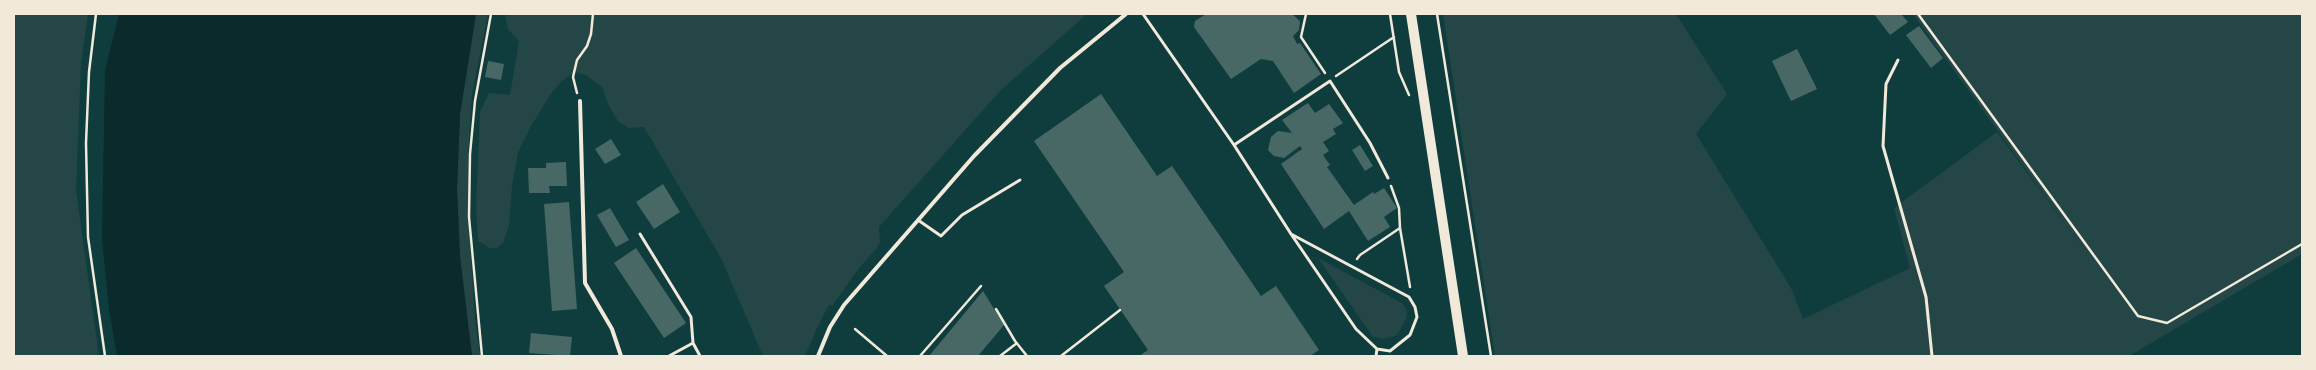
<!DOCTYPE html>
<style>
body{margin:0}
#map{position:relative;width:2316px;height:370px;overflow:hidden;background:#0f3d3e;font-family:Lato,sans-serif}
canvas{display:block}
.frame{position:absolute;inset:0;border:15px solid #f1e9da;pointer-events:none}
</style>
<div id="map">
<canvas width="2316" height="370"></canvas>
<div class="frame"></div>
</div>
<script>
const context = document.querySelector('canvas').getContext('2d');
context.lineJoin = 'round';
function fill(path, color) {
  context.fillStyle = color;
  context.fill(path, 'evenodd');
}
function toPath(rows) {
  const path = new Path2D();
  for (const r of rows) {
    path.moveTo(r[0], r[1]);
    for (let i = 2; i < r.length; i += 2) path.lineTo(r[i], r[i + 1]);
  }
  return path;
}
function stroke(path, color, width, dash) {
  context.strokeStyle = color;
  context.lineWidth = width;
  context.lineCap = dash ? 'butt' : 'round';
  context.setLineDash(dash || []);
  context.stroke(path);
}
fill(toPath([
 [14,14,88,14,81,63,76,190,99,356,14,355],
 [476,14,488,14,472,94,468,154,469,229,475,319,480,356,472,356,460,257,457,189,460,114],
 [505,14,1087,14,1001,90,879,227,880,242,876,249,859,268,833,305,829,305,817,328,805,356,763,356,721,258,644,127,629,128,618,121,608,104,602,87,586,75,575,72,562,81,550,95,530,128,518,152,512,186,509,226,503,243,497,248,490,248,478,241,476,209,480,112,489,93,510,95,519,41,508,29],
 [1443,14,1676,14,1727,94,1696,134,1791,288,1803,319,1910,268,1894,208,1997,132,2085,251,1913,14,2302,14,2302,254,2129,356,1495,356],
 [1318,258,1402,303,1407,310,1406,319,1397,335,1384,339,1373,337]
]), '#244646');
fill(toPath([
 [119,14,476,14,460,114,457,189,460,257,472,356,117,356,109,309,102,238,105,70]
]), '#0a2a2b');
fill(toPath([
 [1206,14,1292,14,1300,21,1299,30,1293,36,1297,44,1300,43,1321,74,1294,93,1273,61,1261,59,1231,79,1194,27,1195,21],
 [1874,14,1901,14,1908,22,1890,35],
 [1919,26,1943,58,1931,68,1906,35],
 [1797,49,1817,89,1791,101,1772,61],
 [488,61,504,64,501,80,485,77],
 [1101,94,1157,176,1172,166,1261,296,1276,286,1319,350,1310,356,1139,356,1148,350,1104,286,1124,272,1034,141],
 [1308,103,1315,113,1329,104,1343,123,1333,129,1336,134,1323,142,1329,151,1323,155,1330,165,1327,167,1354,205,1373,192,1374,194,1384,188,1397,208,1384,217,1390,227,1368,241,1349,211,1324,229,1281,164,1302,149,1300,146,1284,158,1274,156,1268,150,1271,137,1278,131,1292,133,1282,120],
 [611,139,621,155,605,164,595,149],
 [1360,145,1373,166,1365,171,1352,150],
 [566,162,567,186,549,186,550,193,529,193,528,168,546,168,546,163],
 [663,184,680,212,654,229,636,202],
 [569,202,577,309,552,311,544,204],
 [610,208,629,240,616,247,597,215],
 [636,248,686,323,664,338,614,263],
 [983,291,1004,325,978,356,929,356],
 [531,333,572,337,570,356,529,353]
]), '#486865');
stroke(toPath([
 [96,14,89,72,86,143,88,237,105,356],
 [1306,14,1301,37,1325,73],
 [1390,14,1399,72,1409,95],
 [1437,14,1491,356],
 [1918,14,2138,316,2167,323,2302,244],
 [1336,76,1394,37],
 [577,93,573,77,577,60,587,46,591,34,593,14],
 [1391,186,1399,208,1400,228,1410,287],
 [1357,259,1360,255,1400,228],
 [996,309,1015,341,1027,356],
 [855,329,887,356],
 [482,356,469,217,470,154,475,101,491,14],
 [920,356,981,286],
 [1000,356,1017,343],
 [1061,356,1120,310]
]), '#f1e9da', 2.5);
stroke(toPath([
 [1143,14,1234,145,1291,234,1356,329,1377,349,1390,351,1410,335,1417,317,1415,307,1409,297,1291,234],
 [1898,60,1886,84,1883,146,1926,297,1932,356],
 [1234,145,1330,81,1370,143,1388,178],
 [918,220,941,236,962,215,1020,180],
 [640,234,691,317,693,343],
 [669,356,693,343,700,356],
 [1376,356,1377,349]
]), '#f1e9da', 3);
stroke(toPath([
 [580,101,585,283,612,329,621,356],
 [818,356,830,327,844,305,974,156,1060,68,1126,14]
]), '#f1e9da', 4);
stroke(toPath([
 [1411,14,1463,356]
]), '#f1e9da', 10);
</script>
